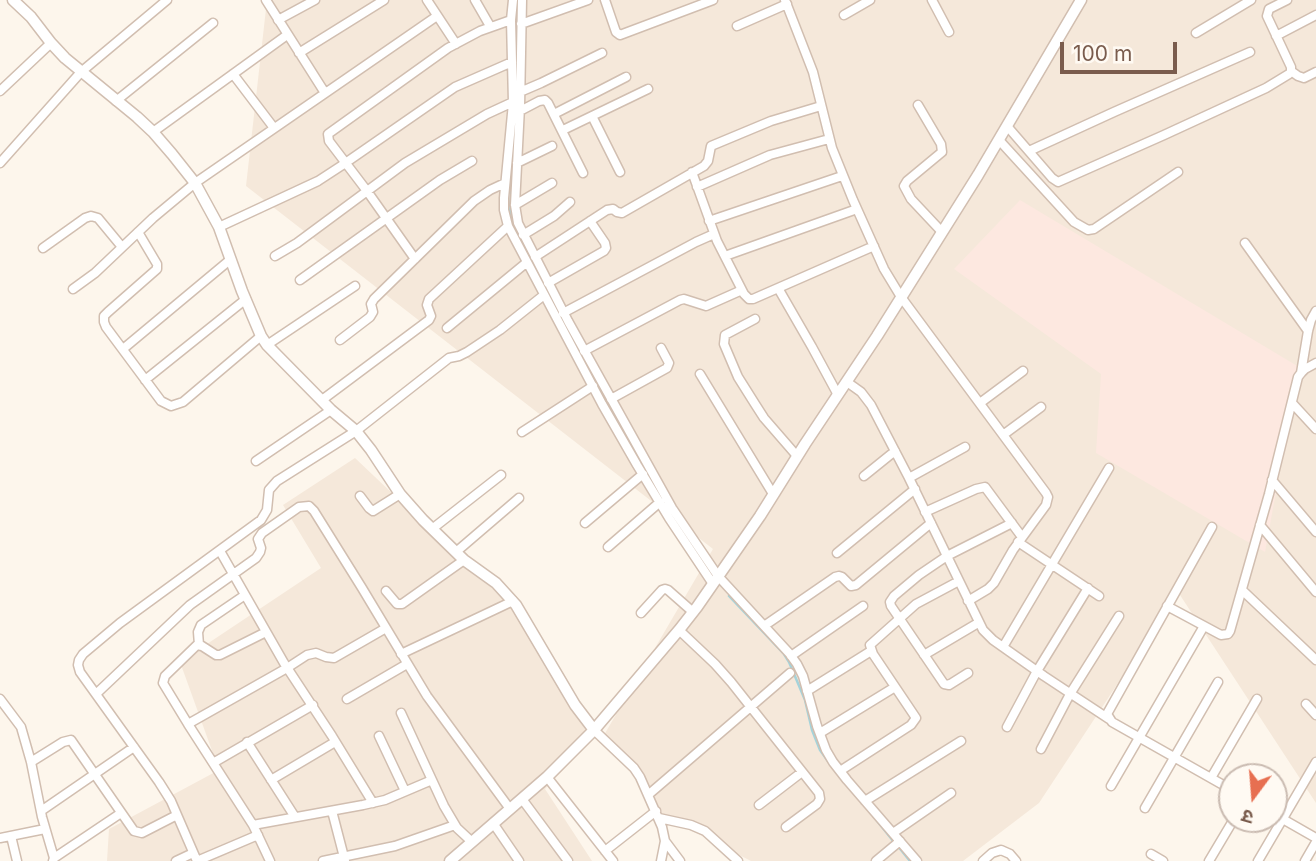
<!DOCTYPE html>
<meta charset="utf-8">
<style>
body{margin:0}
#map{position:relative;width:1316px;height:861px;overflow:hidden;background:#fdf6ec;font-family:Inter,"Noto Sans Devanagari",sans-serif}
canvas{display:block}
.north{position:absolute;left:1218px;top:763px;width:70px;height:70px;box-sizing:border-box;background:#fffaf3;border:2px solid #cabbb1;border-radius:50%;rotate:196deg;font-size:19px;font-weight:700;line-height:28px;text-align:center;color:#7a5c4d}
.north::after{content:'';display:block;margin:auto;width:24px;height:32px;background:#e76f51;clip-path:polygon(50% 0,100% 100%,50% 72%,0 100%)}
.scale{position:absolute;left:1060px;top:42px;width:117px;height:32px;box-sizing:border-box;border:4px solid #7a5c4d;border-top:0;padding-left:9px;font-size:21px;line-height:24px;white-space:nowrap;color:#7a5c4d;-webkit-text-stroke:5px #fffaf3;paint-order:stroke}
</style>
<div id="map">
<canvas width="1316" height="861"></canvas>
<div class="north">उ</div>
<div class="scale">100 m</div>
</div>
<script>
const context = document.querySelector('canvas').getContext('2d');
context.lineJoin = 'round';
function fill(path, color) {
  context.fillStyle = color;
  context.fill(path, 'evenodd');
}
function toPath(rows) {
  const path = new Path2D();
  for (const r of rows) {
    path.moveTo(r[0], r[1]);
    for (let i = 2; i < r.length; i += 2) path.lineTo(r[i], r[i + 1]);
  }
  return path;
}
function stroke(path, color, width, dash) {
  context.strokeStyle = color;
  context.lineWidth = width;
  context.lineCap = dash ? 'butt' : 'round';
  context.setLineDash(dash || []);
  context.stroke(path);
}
fill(toPath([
 [267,0,1316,0,1316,803,1178,592,1039,803,963,861,751,861,663,816,604,735,713,549,246,186],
 [355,458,510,605,592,740,545,789,592,861,107,861,109,829,219,770,180,662,321,568,283,505]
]), '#f5e8da');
fill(toPath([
 [1020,200,1299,367,1265,552,1096,453,1101,374,954,269]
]), '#fde8e0');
stroke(toPath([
 [517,84,518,0],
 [513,161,510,215,533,265,560,313],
 [592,371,625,435,648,473],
 [686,535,693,547],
 [729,596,784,654,789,662,805,700,812,730,820,750,830,764],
 [836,772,863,804],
 [874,817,894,842],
 [897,845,910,861]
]), '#a5d3da', 2.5);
const minor = toPath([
 [266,0,325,93],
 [427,0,456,44],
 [475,0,490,26],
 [513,0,511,20,513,103,504,198,504,210,508,226,602,404,637,465,669,518,713,584],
 [522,0,520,107,515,205,518,223,568,321,672,508,718,576,789,653,797,664,803,676,817,726,826,750,833,762,847,780,917,861],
 [605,0,616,32,620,35,713,0],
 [785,0,813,72,832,148,853,200,884,269,901,297,1046,493,1048,497,1046,505,1013,550,994,583,988,589,968,601],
 [932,0,949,32],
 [844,15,870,0],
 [278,20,315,0],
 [521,24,588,0],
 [737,26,787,4],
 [1196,33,1251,0],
 [1276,36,1316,15],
 [299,53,384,0],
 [1291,71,1298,76,1304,78,1316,72],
 [233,74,274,128],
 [0,91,51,43],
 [520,92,541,83,602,53],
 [116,101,213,23],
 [918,105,941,144,942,152,907,181,904,186,911,199,942,232],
 [520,111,539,101,545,100,548,103,583,173],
 [554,114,626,77],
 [592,116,620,172],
 [1007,126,1052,178,1058,182,1164,135,1266,88,1289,74,1291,72,1291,67,1267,16,1269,9,1287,0],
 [563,130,648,89],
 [153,132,287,35],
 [999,140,1074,222,1088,230,1094,229,1178,172],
 [1029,151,1114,112,1250,52],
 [0,163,81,72,167,0],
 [517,163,552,146],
 [692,172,717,241,744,294,749,299,753,299,874,246],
 [697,187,770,155,829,139],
 [515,205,552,183],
 [709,221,842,176],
 [219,227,318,181,341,166,455,87,512,62],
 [138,232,157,264,157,269,108,312,104,316,104,322,106,327,161,401,171,406,183,402,261,336],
 [523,235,554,216,570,202],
 [1245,243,1308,331],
 [43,248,85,218,91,216,98,218,122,247],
 [275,256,297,243,405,163,487,114,513,102],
 [725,256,857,209],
 [535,257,607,210,613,209,617,212,622,213,704,166,708,161,711,146,771,121,821,106],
 [415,259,367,191,329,141,328,134,448,48,480,31,511,20],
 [300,280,440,180,472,161],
 [548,283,604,251,606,248,605,243,590,221],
 [778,288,812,347,838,395],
 [73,289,95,273,153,218,195,183,437,16],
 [563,313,696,242,714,234],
 [755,319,725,335,724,344,738,377,755,404,764,418,797,456],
 [447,328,526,263],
 [340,340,370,317,373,312,371,304,374,299,474,201,490,190,505,183],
 [267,345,355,286],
 [123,349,231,259],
 [584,351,680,300,684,299,706,306,742,290],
 [1301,373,1308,331,1311,320,1316,311],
 [700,374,773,494],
 [145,380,246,299],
 [847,382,861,392,871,405,909,478,983,630,993,640,1044,676,1109,719],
 [611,399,667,368,669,363,661,348],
 [322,400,429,320,431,316,427,305,429,299,508,226],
 [980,403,1023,371],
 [1292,403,1316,429],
 [522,432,593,386],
 [1003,435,1041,407],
 [256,461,331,410],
 [864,476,895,451],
 [909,478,965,447],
 [1272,480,1316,532],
 [360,496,369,508,373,511,400,494],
 [925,512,976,489,985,487,1022,537],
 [585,523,643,474],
 [1260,525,1316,592],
 [1212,527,1107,714,1112,722,1232,790],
 [432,529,501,475],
 [1018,542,1099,596],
 [608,547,660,502],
 [220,551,284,663,332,736,373,803],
 [456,552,519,498],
 [837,553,915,489],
 [1242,590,1316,660],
 [386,591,397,604,402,604,464,560],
 [1167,606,1221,635,1228,634,1230,631,1269,494,1298,377,1301,373,1305,369,1316,363],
 [641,613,662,590,665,589,668,590,693,612],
 [764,626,835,577,839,576,842,577,851,586,856,585,931,523],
 [679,630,715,664,731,682,819,793,820,799,817,804,786,827],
 [266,632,220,655,216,655,202,646,197,645,165,676,163,683,188,724,253,825,270,861],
 [199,645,198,632,201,625,245,595],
 [1003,647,1109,468],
 [401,654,513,601],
 [924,655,978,623],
 [791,656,863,606],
 [968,673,949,685,944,684,891,606,890,602,894,596,919,575,947,556,1012,523],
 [807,691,871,651],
 [96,694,190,605,256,558,260,552,261,548,258,539,262,533,299,507,309,506,314,511,362,588,427,696,510,809],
 [0,699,21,727,31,762,42,817,54,858,53,861],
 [347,699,407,664],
 [1306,704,1316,715],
 [401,713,444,806,457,828,471,841],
 [188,724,287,668,307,655,316,653,326,657,334,658,386,628],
 [1007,727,1037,671,1088,588],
 [594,730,634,768,640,777,662,827,665,841,661,861],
 [820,733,895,687],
 [379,736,405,791],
 [247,742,295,817],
 [1041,749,1070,694,1119,616],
 [31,762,63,742,71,740,134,831,142,833,177,815],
 [213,763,313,705],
 [840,771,911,725,916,718,873,654,870,645,916,604,959,581],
 [547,777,613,861],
 [1211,778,1257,699],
 [271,780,335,742],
 [1111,786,1204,626],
 [648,795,790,673],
 [522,799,568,861],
 [865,801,961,741],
 [759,805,802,772],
 [1145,808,1218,682],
 [41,811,134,747],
 [332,811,345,861],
 [1274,814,1316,838],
 [659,818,691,825,705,831,738,861],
 [493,823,519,861],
 [253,825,363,805,385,800,432,780],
 [893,833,951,793],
 [11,836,17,861],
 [0,838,45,829],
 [665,841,680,861],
 [605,851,656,811],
 [1151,854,1163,861],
 [54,858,121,813],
 [176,861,193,853],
 [197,861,171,801,159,782,80,672,78,665,79,660,83,654,120,623,261,520,267,510,269,490,277,481,356,431,449,358,459,356,467,352,500,330,544,295],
 [197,861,258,835],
 [323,861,395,846,455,825],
 [876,861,900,841],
 [983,861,992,853,1001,850,1010,854,1016,861],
 [1209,861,1234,819],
 [1258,861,1316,762],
 [1305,861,1316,842]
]);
const tertiary = toPath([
 [13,0,31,17,51,43,65,58,137,117,153,132,172,154,195,183,219,227,242,291,261,336,267,345,331,410,356,431,371,450,400,494,423,520,464,560,496,583,516,605,575,705,594,730],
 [450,861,547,777,594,730,679,630,697,607,760,516,805,444,877,336,978,175,1081,0]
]);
stroke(minor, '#d1beb0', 11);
stroke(tertiary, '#d1beb0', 13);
stroke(minor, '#fff', 8);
stroke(tertiary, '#fff', 10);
</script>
